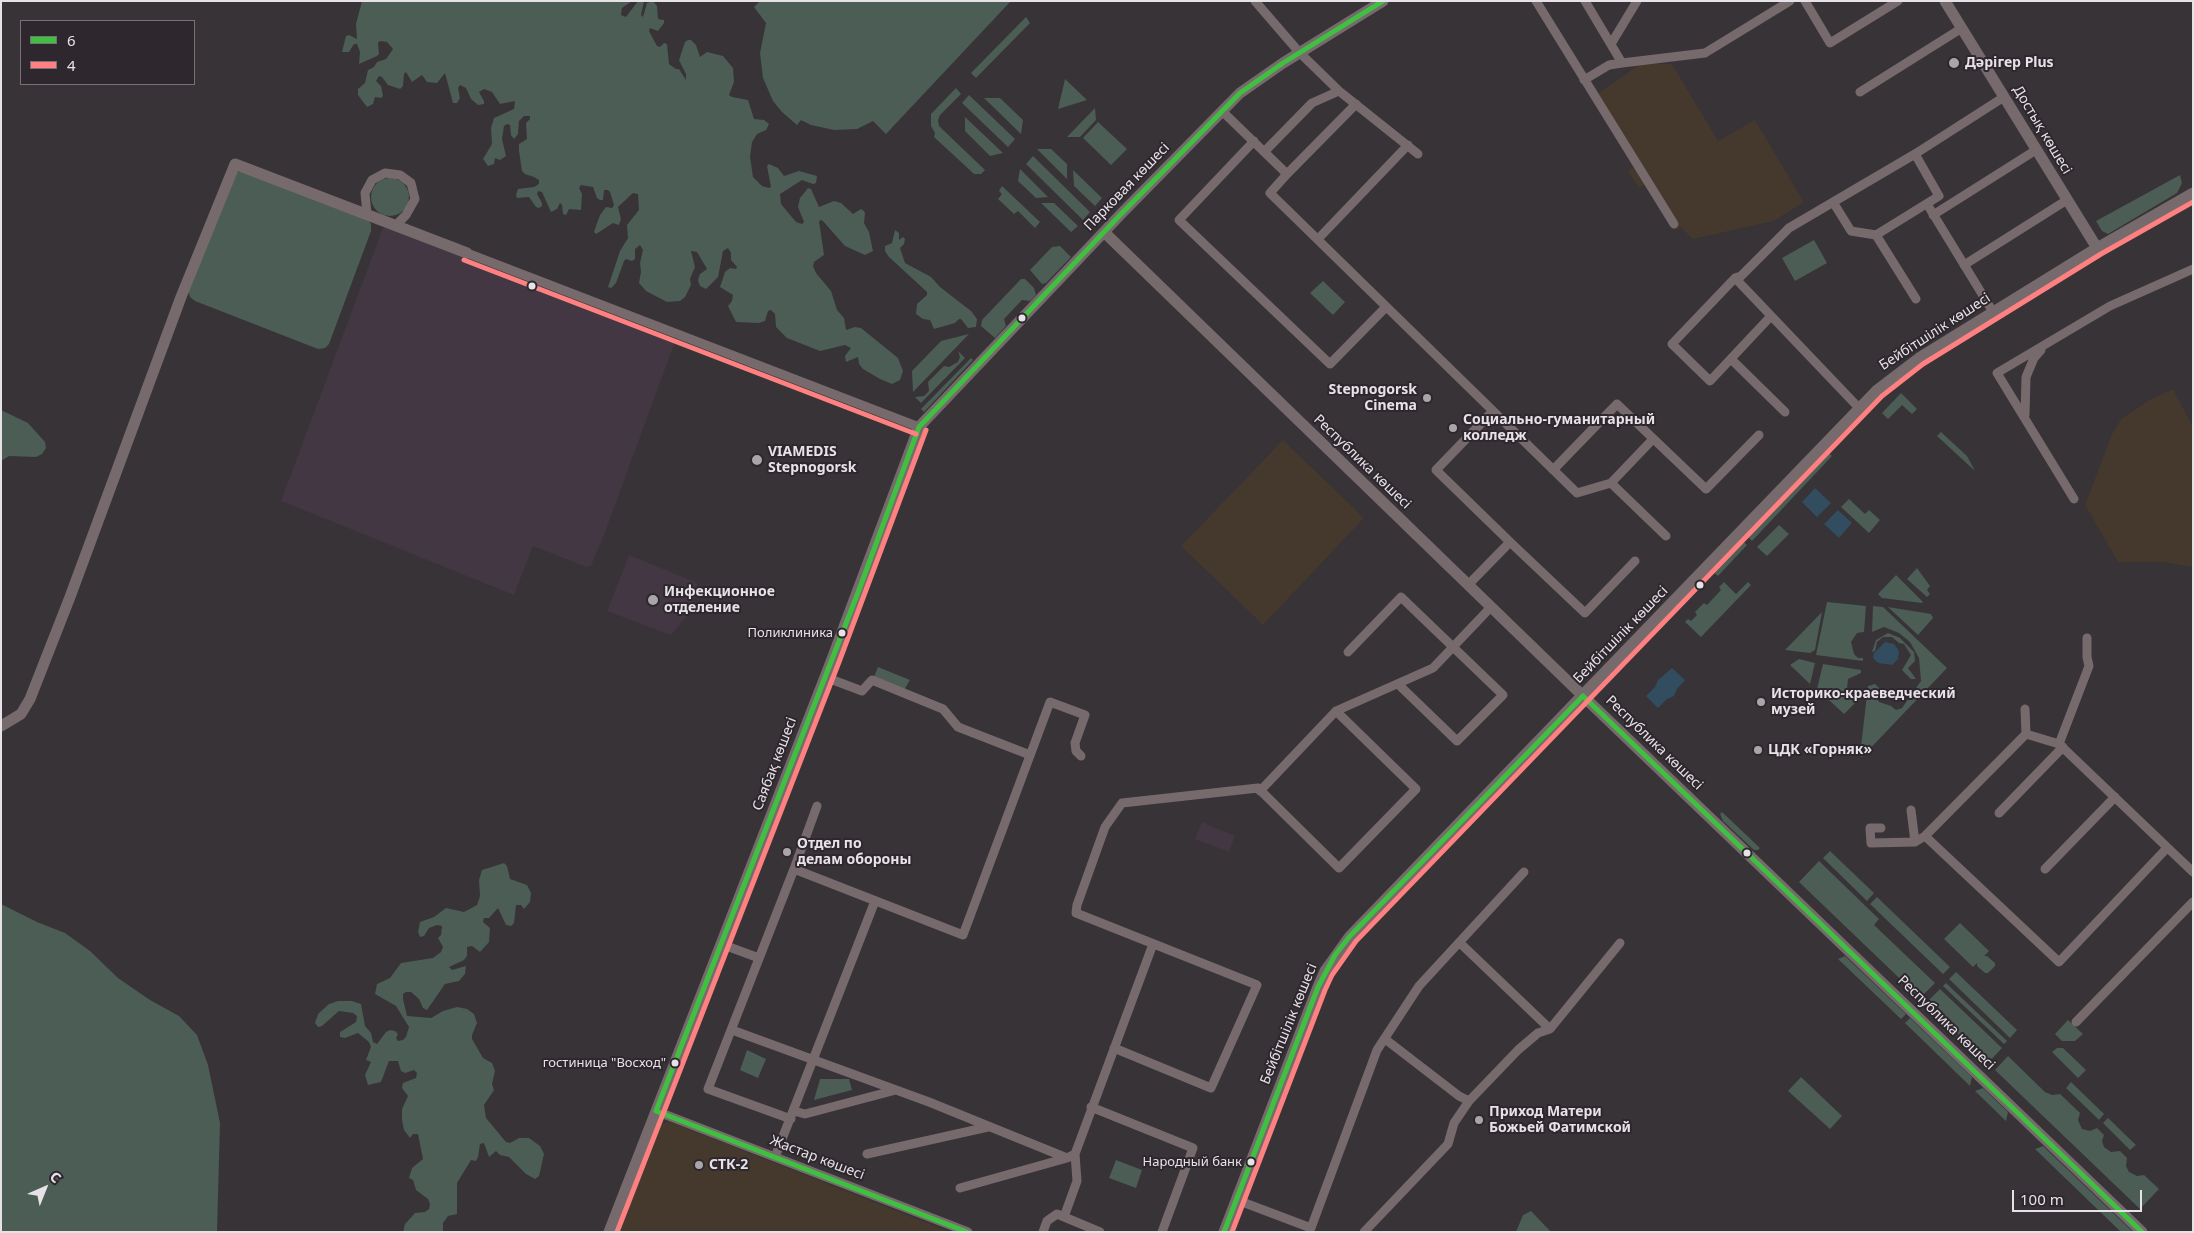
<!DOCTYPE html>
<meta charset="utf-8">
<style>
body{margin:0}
#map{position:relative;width:2194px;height:1233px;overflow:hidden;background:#373337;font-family:"Noto Sans",sans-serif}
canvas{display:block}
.frame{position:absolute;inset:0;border:2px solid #e7e2e7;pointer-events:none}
.legend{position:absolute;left:20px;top:20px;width:175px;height:65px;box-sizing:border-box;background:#2e282e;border:1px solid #787278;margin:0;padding:6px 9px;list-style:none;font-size:15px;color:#e7e2e7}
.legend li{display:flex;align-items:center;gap:10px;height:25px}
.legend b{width:25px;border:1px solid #787278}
.north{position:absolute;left:20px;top:1163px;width:50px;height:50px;-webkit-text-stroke:4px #2e282e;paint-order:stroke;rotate:44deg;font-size:14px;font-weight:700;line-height:20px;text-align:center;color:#e7e2e7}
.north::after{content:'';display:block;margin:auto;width:18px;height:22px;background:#e7e2e7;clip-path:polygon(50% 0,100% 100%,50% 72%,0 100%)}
.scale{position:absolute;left:2012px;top:1190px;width:130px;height:22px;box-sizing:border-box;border:2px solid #e7e2e7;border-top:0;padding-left:6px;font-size:15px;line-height:18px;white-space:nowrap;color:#e7e2e7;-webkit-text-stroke:4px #2e282e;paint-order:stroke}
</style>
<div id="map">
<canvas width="2194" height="1233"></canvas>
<div class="frame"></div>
<ul class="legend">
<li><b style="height:6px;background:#40c040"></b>6</li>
<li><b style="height:6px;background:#ff8080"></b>4</li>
</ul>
<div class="north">С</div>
<div class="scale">100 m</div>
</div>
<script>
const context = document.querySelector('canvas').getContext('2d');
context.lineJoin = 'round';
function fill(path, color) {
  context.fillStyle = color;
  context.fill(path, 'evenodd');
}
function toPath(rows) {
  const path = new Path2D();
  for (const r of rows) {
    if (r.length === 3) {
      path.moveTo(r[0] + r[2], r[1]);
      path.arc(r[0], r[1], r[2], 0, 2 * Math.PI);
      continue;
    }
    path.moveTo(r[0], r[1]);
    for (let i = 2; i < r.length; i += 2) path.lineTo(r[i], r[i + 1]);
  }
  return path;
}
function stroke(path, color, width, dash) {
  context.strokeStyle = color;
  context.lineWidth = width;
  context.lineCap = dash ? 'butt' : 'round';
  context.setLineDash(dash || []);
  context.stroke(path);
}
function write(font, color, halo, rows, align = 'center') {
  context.font = font + ' "Noto Sans",sans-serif';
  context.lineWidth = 4;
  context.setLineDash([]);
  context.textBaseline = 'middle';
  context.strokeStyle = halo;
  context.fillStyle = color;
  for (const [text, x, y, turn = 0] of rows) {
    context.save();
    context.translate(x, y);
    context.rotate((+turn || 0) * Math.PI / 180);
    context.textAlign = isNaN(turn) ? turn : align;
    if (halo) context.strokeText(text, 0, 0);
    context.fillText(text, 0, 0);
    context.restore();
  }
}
fill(toPath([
 [384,225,676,339,604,535,591,566,586,567,533,546,514,595,281,501],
 [629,555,695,582,699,589,686,617,671,635,607,611],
 [1202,822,1235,836,1229,852,1195,839]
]), '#423742');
fill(toPath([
 [1641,63,1672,64,1718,141,1755,120,1804,202,1774,221,1702,237,1692,239,1681,227,1675,231,1646,184,1639,188,1628,171,1635,167,1592,98],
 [2173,389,2193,427,2193,567,2162,562,2118,562,2085,505,2112,434,2121,419,2151,399],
 [1283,440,1364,518,1263,625,1181,546],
 [668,1121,950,1232,614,1232,655,1128]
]), '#45382d');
fill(toPath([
 [362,1,632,1,622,8,621,15,626,17,638,1,644,1,641,15,643,17,647,3,653,1,657,6,658,19,664,20,664,23,658,31,650,28,649,31,657,46,660,47,664,43,667,44,669,64,676,69,679,69,686,80,686,74,679,60,685,42,688,40,691,40,696,45,700,57,707,52,723,56,733,68,734,82,729,95,732,97,748,100,754,119,764,120,769,124,766,130,757,134,752,142,750,157,753,177,762,186,769,188,771,187,767,166,769,164,778,168,784,176,799,171,817,176,816,183,813,184,802,180,780,194,781,204,796,222,802,224,804,222,798,207,800,198,808,188,811,189,819,207,834,201,841,203,853,214,861,209,864,211,865,213,864,223,869,232,873,251,865,255,845,246,822,220,819,221,824,255,814,262,813,266,816,273,831,291,837,310,844,318,846,330,855,327,861,328,898,358,903,371,900,380,892,384,880,379,863,369,859,364,858,357,846,362,845,356,851,348,845,345,820,351,787,338,776,327,775,314,771,310,768,311,765,321,759,323,736,322,728,306,732,301,733,295,720,287,725,272,730,268,736,269,737,267,731,260,731,253,728,248,723,251,718,277,706,289,700,286,698,280,700,274,707,269,697,252,691,251,695,267,690,279,691,285,685,297,680,301,667,302,646,291,639,283,641,272,640,263,643,250,640,245,635,249,635,259,632,261,626,259,624,261,616,283,611,288,608,287,620,251,628,238,627,225,639,210,638,194,633,193,618,207,621,219,619,225,613,223,596,234,594,232,595,229,600,215,606,207,612,208,614,205,610,192,608,190,604,190,603,200,600,200,597,198,593,187,581,185,579,188,582,194,581,210,569,209,566,215,563,214,562,205,560,203,557,209,551,212,542,192,538,191,537,194,542,203,542,206,539,208,536,207,529,197,517,198,516,195,518,189,534,187,539,184,539,180,534,177,525,174,522,171,519,151,519,144,527,139,526,123,530,119,530,116,524,116,519,121,518,134,514,139,511,135,510,125,507,124,504,126,502,139,506,156,500,160,495,158,494,164,488,166,483,159,492,144,491,128,494,118,514,109,515,101,500,104,492,92,484,89,479,92,484,101,484,104,478,105,471,99,466,88,460,85,458,88,460,98,457,103,453,103,445,73,437,83,427,82,422,75,412,82,406,72,404,74,403,86,400,89,388,85,382,77,379,76,376,81,381,86,383,96,381,98,375,97,373,104,367,107,358,95,358,89,365,83,368,70,374,67,377,62,386,59,393,49,387,42,380,41,378,43,379,54,377,56,359,64,360,52,357,44,354,44,349,52,342,52,346,36,349,35,357,39,356,24],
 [760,1,1010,1,1010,2,886,134,873,121,857,129,834,130,811,125,801,120,797,125,782,112,773,101,763,78,760,53,766,23,754,7],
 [1026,17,1030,23,976,78,971,73],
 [1065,79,1087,100,1058,109],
 [956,88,961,94,940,115,938,120,939,126,985,170,981,174,974,174,934,137,935,133,931,126,931,114],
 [969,95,1015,139,1008,147,962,103],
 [984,98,1000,98,1023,120,1021,134],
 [1095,108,1096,120,1080,137,1067,137],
 [965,117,1003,153,990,156,965,131],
 [1098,122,1127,149,1111,165,1083,138],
 [1037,149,1051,149,1067,164,1067,179],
 [1033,156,1090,212,1083,220,1026,164],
 [1020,169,1048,197,1036,198,1018,181],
 [1073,170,1102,198,1095,206,1074,186],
 [243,171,367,218,371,224,371,231,329,344,325,348,318,349,195,301,190,297,188,290,236,172],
 [2180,175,2182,183,2177,193,2108,234,2102,231,2096,221],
 [390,197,19],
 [1002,186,1040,222,1035,228,1018,211,1014,214,998,199,1002,194,999,191],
 [1041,203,1054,203,1078,226,1071,232],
 [895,230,899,233,899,240,903,237,905,239,904,244,900,248,905,263,931,277,940,287,971,311,977,319,976,327,968,328,961,319,959,319,955,323,934,329,930,320,923,319,916,314,917,304,927,295,927,292,888,256,885,251,885,246,892,243],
 [1814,240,1827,263,1795,281,1782,258],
 [1060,246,1071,257,1046,283,1042,284,1030,270,1052,247],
 [1021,279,1025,279,1034,288,1036,295,1030,301,1022,300,1004,319,1006,326,995,338,981,326,982,320],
 [1323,281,1345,302,1333,315,1310,293],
 [969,334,913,392,912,371,941,341],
 [958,351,965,358,921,403,915,397,924,396,929,391,928,382,944,366,949,367,958,362,960,357],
 [971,358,973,360,924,412,921,409],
 [1901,393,1917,409,1912,414,1902,405,1888,419,1882,413],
 [1,410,28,423,45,442,46,448,42,454,36,457,9,456,1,461],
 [1941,432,1967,456,1975,471,1937,436],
 [1827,451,1832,456,1752,541,1746,535],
 [1849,499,1865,514,1869,510,1880,520,1869,533,1841,507],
 [1779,525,1789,534,1767,556,1757,547],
 [1742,540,1747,545,1718,576,1712,571],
 [1917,568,1930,586,1927,590,1930,594,1927,597,1907,579],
 [1896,575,1923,602,1922,603,1882,598,1878,594],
 [1724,582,1736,594,1748,582,1751,585,1701,637,1685,622,1688,619,1691,621,1697,615,1695,612,1704,603,1707,605,1721,590,1719,587],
 [1827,602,1866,606,1864,632,1857,633,1851,642,1854,654,1858,658,1863,658,1863,661,1816,655],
 [1873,606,1883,607,1947,668,1862,757,1860,755,1868,686,1875,684,1880,689,1876,696,1879,702,1891,706,1896,710,1902,708,1921,681,1919,658,1910,642,1899,633,1884,627,1872,632],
 [1888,607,1931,614,1933,618,1918,635],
 [1822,612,1815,650,1810,653,1785,650],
 [1888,633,1900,638,1914,652,1915,661,1908,668,1916,679,1911,679,1902,670,1911,655,1904,644,1899,643,1892,637,1883,637,1877,642,1875,651,1872,652,1876,640],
 [1799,659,1815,663,1810,684,1790,665],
 [1823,664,1861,670,1861,673,1848,679,1847,689,1850,694,1859,697,1858,700,1844,714,1817,689],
 [878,667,910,680,904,690,874,677],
 [1722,812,1760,848,1758,850,1754,850,1723,821,1720,814],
 [1830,851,1874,893,1867,901,1823,858],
 [1819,861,1879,919,1874,925,1935,983,1920,998,1799,882],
 [504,863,507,866,510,879,527,885,531,893,530,902,524,909,521,905,516,905,514,923,511,926,506,925,498,908,489,918,484,918,483,922,490,928,489,942,480,952,472,946,467,947,467,956,464,960,449,967,452,970,466,966,465,974,459,981,445,984,427,1010,423,1008,419,999,411,992,406,992,403,994,403,999,407,1016,431,1018,443,1011,457,1007,467,1009,474,1014,477,1023,472,1035,472,1039,483,1058,492,1063,495,1071,492,1084,494,1090,484,1105,486,1118,506,1142,510,1143,519,1138,529,1138,540,1146,544,1154,539,1176,535,1179,526,1174,509,1157,500,1155,496,1151,489,1157,484,1143,480,1144,478,1157,476,1161,471,1160,457,1183,457,1214,448,1216,443,1223,443,1232,403,1232,405,1224,415,1213,425,1212,429,1209,430,1204,428,1199,416,1190,413,1180,409,1178,412,1168,423,1159,418,1134,413,1134,410,1138,404,1130,402,1120,402,1109,408,1096,402,1088,403,1083,416,1078,417,1073,414,1070,405,1073,401,1071,398,1061,389,1061,381,1082,368,1085,365,1075,371,1062,366,1060,371,1047,369,1042,358,1033,345,1038,340,1037,340,1032,356,1022,357,1016,353,1013,339,1011,322,1026,318,1027,315,1023,318,1014,329,1004,338,1001,352,1001,361,1004,365,1026,371,1033,373,1042,377,1044,386,1032,390,1030,395,1031,398,1034,396,1038,398,1041,403,1040,406,1037,409,1027,396,1006,375,994,377,984,390,978,401,963,433,958,441,952,443,947,438,938,441,935,442,926,437,925,429,928,424,936,420,937,418,932,420,922,434,917,446,908,464,912,477,905,480,896,479,880,482,870],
 [1877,897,1950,967,1943,974,1870,904],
 [1,904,37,922,65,933,90,951,118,978,150,1000,179,1016,197,1035,208,1065,220,1123,217,1232,1,1232],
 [1960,923,1989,951,1984,956,1987,956,1995,963,1995,966,1988,973,1985,973,1977,966,1977,963,1973,967,1944,939],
 [1845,956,1906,1014,1901,1019,1838,959],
 [1956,972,2017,1030,2010,1038,1949,979],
 [1946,983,2007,1041,2004,1044,1943,986],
 [1940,989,2002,1048,1988,1063,1926,1003],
 [1910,1018,1972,1077,1970,1086,1905,1023],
 [2068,1020,2083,1034,2075,1041,2062,1041,2055,1034],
 [2057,1048,2063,1048,2086,1070,2078,1078,2052,1052],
 [747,1050,766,1059,758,1078,740,1070],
 [2008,1056,2045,1092,2052,1095,2060,1094,2080,1113,2078,1120,2082,1129,2090,1131,2097,1128,2104,1135,2102,1141,2104,1147,2111,1152,2120,1151,2127,1158,2126,1166,2129,1172,2137,1176,2144,1175,2159,1189,2140,1209,1995,1070],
 [1801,1077,1842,1116,1830,1129,1788,1091],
 [820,1079,849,1079,852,1090,814,1100],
 [2071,1082,2104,1114,2099,1120,2066,1088],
 [1983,1088,2008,1112,2006,1121,1975,1091],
 [2108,1118,2136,1145,2130,1150,2103,1123],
 [2043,1146,2133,1232,2121,1232,2035,1149],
 [1116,1160,1142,1170,1136,1188,1109,1178],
 [1531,1211,1551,1232,1516,1232,1523,1215]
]), '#4b5d54');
fill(toPath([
 [1815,488,1831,503,1817,517,1802,502],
 [1838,510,1852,523,1839,538,1824,524],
 [1885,642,1894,644,1899,651,1898,659,1892,665,1878,663,1873,658,1874,653],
 [1672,668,1685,680,1677,689,1674,696,1667,699,1658,708,1646,696,1655,687,1658,680]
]), '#324c60');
stroke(toPath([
 [1255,1,1299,52,1339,91,1418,154],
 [1536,1,1674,224],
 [1585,1,1622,63,1705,53,1790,1],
 [1805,1,1830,43,1898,1],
 [1611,44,1637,1],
 [1584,80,1609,65,1622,63],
 [1860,92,1962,28],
 [1222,111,1287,174,1270,193,1577,493,1611,483,1653,439],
 [1254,141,1179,220,1330,364,1386,307],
 [1265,151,1312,103,1339,91],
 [1287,174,1356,104],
 [1833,202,1851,231,1876,235,1939,196,1915,154],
 [1927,204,1993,312],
 [367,214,365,193,372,180,385,173,400,175,411,183,415,199,406,215,396,225],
 [1933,215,2036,150],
 [1876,235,1916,299],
 [1318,239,1408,145],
 [467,253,919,427],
 [1964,265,2067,200],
 [1735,278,1741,276,1789,228,1915,154,2004,97],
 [1771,316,1710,381,1672,344,1735,278,1859,408],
 [1731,359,1785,412],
 [2025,415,2026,377,2034,358,2041,350],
 [1553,470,1617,404,1706,489,1759,435],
 [1611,483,1666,536],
 [2074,499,1997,373,2110,306,2193,269],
 [1510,542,1585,613,1635,561],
 [1468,585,1510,542,1436,470,1493,411],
 [1348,652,1401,597,1503,695,1457,741,1398,684],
 [825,677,862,691,872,680,943,709,958,727,1030,755],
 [2025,709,2026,734],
 [2059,744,2089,666,2087,657,2087,638],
 [1260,791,1336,711,1433,668,1491,607],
 [1911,810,1915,842],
 [1999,813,2063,747],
 [1881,828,1870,828,1871,843,1915,842,1925,836,2026,734,2059,744,2193,872],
 [1925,836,2059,962,2167,848],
 [794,869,817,806],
 [2045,869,2115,797],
 [1460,943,1550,1029],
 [721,944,759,958],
 [2076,1022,2193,902],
 [732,1030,929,1102,1067,1158,1075,1154],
 [1385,1039,1459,1096,1469,1101],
 [1114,1048,1211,1088,1257,985,1076,913,1077,905,1105,827,1122,803,1258,788,1339,868,1416,789,1336,711],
 [1091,1107,1193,1148,1162,1232],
 [656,1111,968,1232],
 [794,1111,805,1114,896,1090],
 [791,1119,708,1089,794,869,963,935,1050,702,1085,715,1075,743,1076,751,1081,756],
 [867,1154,988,1127],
 [775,1157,875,901],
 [960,1188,1067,1158],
 [1237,1200,1311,1228,1377,1050,1419,986,1524,872],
 [1064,1217,1077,1181,1075,1154,1153,944],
 [1043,1232,1047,1221,1057,1214,1100,1232],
 [1364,1232,1448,1144,1454,1123,1469,1101,1518,1050,1538,1033,1550,1029,1620,943]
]), '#776a6d', 9);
stroke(toPath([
 [1945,1,2097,248],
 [1104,232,1583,696,2142,1232],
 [1,726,21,714,30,699,70,597,181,297,235,164,467,253],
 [609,1232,832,659,919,427,1121,214,1240,93,1283,63,1383,1],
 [1224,1232,1318,987,1325,971,1350,936,1877,390,1919,358,2097,248,2193,193]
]), '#776a6d', 11);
stroke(toPath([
 [1583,696,2142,1232],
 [656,1111,859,590,919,427,1121,214,1240,93,1283,63,1383,1],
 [656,1111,967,1232],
 [1224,1232,1318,987,1335,955,1350,936,1583,696]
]), '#40c040', 5);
stroke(toPath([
 [464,260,916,434],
 [617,1232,839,662,926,430],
 [1232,1232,1325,990,1332,975,1356,941,1882,396,1923,364,2101,254,2193,202]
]), '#ff8080', 5);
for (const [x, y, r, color] of [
 [1954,63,6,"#a9a5a9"],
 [532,286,4.5,"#e7e2e7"],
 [1022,318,4.5,"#e7e2e7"],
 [1427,398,5,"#a9a5a9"],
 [1453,428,5,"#a9a5a9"],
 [757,460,6,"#a9a5a9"],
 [1700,585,4.5,"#e7e2e7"],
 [653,600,6,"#a9a5a9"],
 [842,633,4.5,"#e7e2e7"],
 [1761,702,5,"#a9a5a9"],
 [1758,750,5,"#a9a5a9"],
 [787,852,5,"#a9a5a9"],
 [1747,853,4.5,"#e7e2e7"],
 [675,1063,4.5,"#e7e2e7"],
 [1479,1120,5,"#a9a5a9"],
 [1251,1162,4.5,"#e7e2e7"],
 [699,1165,5,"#a9a5a9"]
]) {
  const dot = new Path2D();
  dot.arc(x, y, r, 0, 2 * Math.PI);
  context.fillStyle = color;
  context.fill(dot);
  stroke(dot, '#2e282e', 2);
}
write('13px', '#e7e2e7', '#2e282e', [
 ["Поликлиника",833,633],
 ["гостиница \"Восход\"",666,1063],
 ["Народный банк",1242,1162]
], 'right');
write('bold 14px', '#e7e2e7', '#2e282e', [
 ["Дәрігер Plus",1965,63],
 ["Stepnogorsk",1417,390,"right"],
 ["Cinema",1417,406,"right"],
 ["Социально-гуманитарный",1463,420],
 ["колледж",1463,436],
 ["VIAMEDIS",768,452],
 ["Stepnogorsk",768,468],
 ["Инфекционное",664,592],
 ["отделение",664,608],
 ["Историко-краеведческий",1771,694],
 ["музей",1771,710],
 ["ЦДК «Горняк»",1768,750],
 ["Отдел по",797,844],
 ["делам обороны",797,860],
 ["Приход Матери",1489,1112],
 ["Божьей Фатимской",1489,1128],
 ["СТК-2",709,1165]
], 'left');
write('14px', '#e7e2e7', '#2e282e', [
 ["Достық көшесі",2042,130,59],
 ["Парковая көшесі",1127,187,-46],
 ["Бейбітшілік көшесі",1935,332,-33],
 ["Республика көшесі",1362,462,44],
 ["Бейбітшілік көшесі",1621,635,-46],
 ["Республика көшесі",1654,743,44],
 ["Саябақ көшесі",775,764,-69],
 ["Республика көшесі",1946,1023,44],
 ["Бейбітшілік көшесі",1289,1024,-68],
 ["Жастар көшесі",817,1158,21]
]);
</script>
